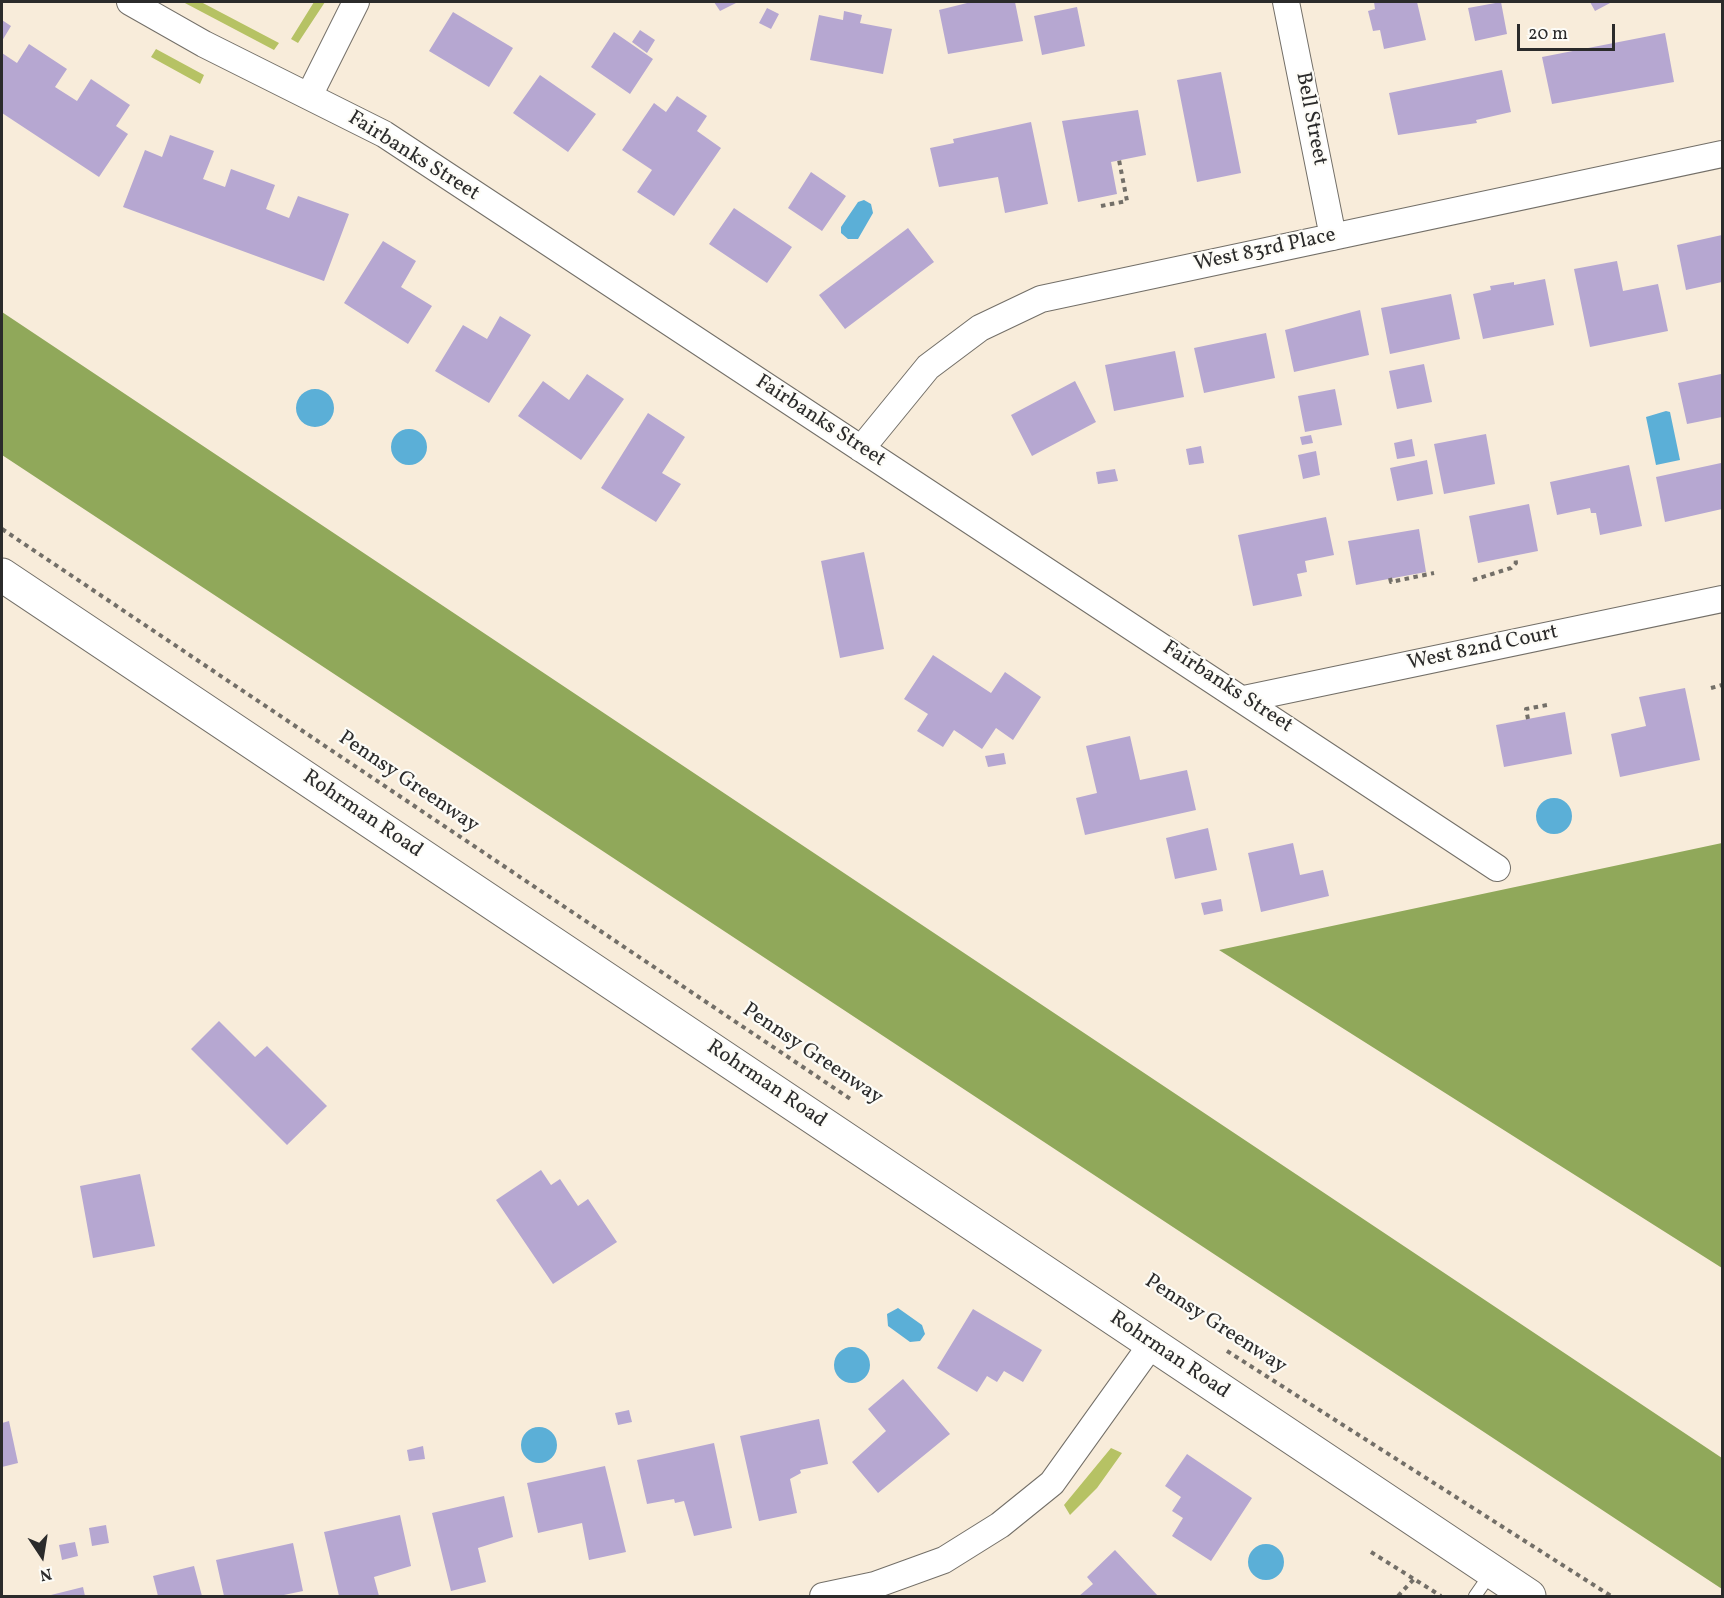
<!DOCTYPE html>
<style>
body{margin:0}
#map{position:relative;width:1724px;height:1598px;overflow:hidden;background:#f8ecda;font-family:Vollkorn,serif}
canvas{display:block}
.frame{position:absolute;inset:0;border:3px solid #2b2b2b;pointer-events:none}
.north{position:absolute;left:12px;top:1526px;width:60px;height:60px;-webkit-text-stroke:4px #fdfcf7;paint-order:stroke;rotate:168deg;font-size:16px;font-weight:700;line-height:24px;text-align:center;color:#2b2b2b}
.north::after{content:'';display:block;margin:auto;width:21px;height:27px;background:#2b2b2b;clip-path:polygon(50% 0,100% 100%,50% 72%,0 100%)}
.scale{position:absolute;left:1517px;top:24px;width:98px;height:27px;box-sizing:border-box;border:3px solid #2b2b2b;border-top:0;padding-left:8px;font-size:18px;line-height:21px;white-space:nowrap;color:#2b2b2b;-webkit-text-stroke:4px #fdfcf7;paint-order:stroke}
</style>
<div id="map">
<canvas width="1724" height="1598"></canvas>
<div class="frame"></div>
<div class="north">N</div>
<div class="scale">20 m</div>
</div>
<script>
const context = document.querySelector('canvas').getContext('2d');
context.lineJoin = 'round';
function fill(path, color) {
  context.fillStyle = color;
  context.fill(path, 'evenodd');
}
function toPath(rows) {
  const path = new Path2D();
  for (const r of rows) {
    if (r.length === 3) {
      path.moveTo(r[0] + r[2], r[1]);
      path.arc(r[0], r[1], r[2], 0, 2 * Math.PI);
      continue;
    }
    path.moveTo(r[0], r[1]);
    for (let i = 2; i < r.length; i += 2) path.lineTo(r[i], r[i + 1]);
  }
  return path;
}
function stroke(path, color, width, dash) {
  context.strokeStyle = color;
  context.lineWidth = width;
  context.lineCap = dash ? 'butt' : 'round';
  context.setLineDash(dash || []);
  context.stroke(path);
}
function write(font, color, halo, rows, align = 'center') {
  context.font = font + ' Vollkorn,serif';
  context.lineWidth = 4.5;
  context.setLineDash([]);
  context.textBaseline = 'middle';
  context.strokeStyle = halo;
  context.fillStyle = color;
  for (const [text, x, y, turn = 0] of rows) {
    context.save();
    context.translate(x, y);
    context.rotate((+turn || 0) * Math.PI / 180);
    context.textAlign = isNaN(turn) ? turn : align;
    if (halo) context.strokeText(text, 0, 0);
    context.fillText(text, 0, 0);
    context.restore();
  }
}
fill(toPath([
 [183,2,201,2,279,43,274,50],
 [314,2,325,2,298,43,291,39],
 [156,49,204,75,200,84,151,57],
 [1111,1448,1122,1453,1097,1488,1070,1515,1064,1505]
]), '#b6c264');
fill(toPath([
 [2,312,1722,1458,1722,1589,2,455],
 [1722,843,1722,1268,1219,950]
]), '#90a85a');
fill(toPath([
 [864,200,871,204,873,213,858,239,848,239,841,233,841,227,858,202],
 [315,408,19],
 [1666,411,1670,412,1680,460,1656,465,1646,417],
 [409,447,18],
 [1554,816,18],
 [898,1308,922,1325,925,1334,920,1341,910,1342,888,1326,887,1314],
 [852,1365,18],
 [539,1445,18],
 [1266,1562,18]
]), '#5bafd7');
fill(toPath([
 [714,2,738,2,720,11],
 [971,2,1015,2,1023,41,948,54,939,10],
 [1374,2,1417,2,1426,40,1384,49,1380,30,1373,31,1368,11,1375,9],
 [1501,2,1507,34,1475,41,1468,8],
 [1590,2,1612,2,1595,11],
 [1077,7,1085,46,1042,55,1034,16],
 [767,8,779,14,771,29,759,23],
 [844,11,862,15,860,23,892,29,883,74,810,60,819,15,843,20],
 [453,12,513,48,489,87,429,51],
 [2,20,11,26,2,41],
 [640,30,655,40,647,53,632,42],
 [614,32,653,59,630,94,591,67],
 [1665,33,1674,82,1552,104,1542,57],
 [29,44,67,69,55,87,77,101,91,79,130,105,116,126,128,134,99,177,2,113,2,53,17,63],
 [1502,70,1511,112,1476,120,1477,123,1398,135,1389,93],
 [1221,72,1241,173,1197,182,1177,80],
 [540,75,596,114,568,152,513,113],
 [677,96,707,116,697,131,721,148,674,216,637,192,652,170,622,150,654,103,666,112],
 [1138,110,1146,155,1111,162,1117,194,1078,202,1062,121],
 [1031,122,1048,204,1005,213,998,177,939,187,930,148,954,143,953,139],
 [170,135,214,151,203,179,225,187,231,169,275,185,266,209,289,218,298,196,349,214,324,281,123,207,145,150,162,157],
 [811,172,846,196,822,231,788,208],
 [734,208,792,247,767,283,709,244],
 [908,228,934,262,845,329,819,295],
 [1722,235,1722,282,1686,290,1677,245],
 [383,241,416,261,401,287,432,306,408,344,344,303],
 [1617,261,1623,291,1658,284,1668,331,1590,347,1574,269],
 [1545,279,1554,325,1483,339,1473,294,1491,290,1490,286,1514,282,1514,285],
 [1451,294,1460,339,1390,354,1381,308],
 [1360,310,1369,355,1294,372,1285,330],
 [500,316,531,335,489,403,435,371,463,325,487,339],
 [1266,333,1275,378,1204,393,1194,348],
 [1175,351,1184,397,1114,411,1105,365],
 [1424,364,1432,402,1397,409,1389,371],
 [587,374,624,399,581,460,518,416,543,381,569,400],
 [1721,374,1722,417,1687,424,1678,383],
 [1075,381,1096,422,1032,456,1011,415],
 [1335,389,1342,425,1305,432,1298,396],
 [648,413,685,437,662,473,681,484,656,522,601,488],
 [1486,434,1495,484,1444,494,1434,444],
 [1311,435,1313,443,1302,445,1300,437],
 [1412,439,1415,456,1397,459,1394,443],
 [1201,446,1204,463,1189,465,1186,449],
 [1316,451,1320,475,1303,479,1298,455],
 [1427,460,1433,494,1397,501,1390,468],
 [1721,463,1722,509,1665,522,1656,477],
 [1629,465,1642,526,1600,535,1596,513,1591,513,1590,508,1557,515,1550,482],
 [1115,469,1118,481,1098,484,1096,472],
 [1529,504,1538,551,1478,563,1469,516],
 [1326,517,1334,555,1305,561,1307,572,1297,574,1302,596,1253,606,1238,535],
 [1419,529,1426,572,1356,585,1348,541],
 [864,552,884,649,840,658,821,561],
 [933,655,991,693,1005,672,1041,697,1013,740,996,728,982,749,954,730,943,747,917,731,928,714,904,699],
 [1685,688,1700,760,1620,777,1611,734,1646,726,1639,697],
 [1565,712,1572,754,1504,767,1496,725],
 [1130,736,1140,780,1187,770,1196,810,1085,835,1076,798,1097,793,1086,746],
 [1004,753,1006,764,988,767,985,756],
 [1208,828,1217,870,1175,879,1166,838],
 [1293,843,1300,875,1323,870,1329,896,1261,912,1248,853],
 [1221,899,1223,911,1204,915,1201,903],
 [219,1021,255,1057,267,1046,327,1106,287,1145,191,1049],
 [541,1170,551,1185,560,1179,578,1206,588,1199,617,1242,553,1284,496,1200],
 [140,1174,155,1246,93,1258,80,1186],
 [973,1309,1042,1350,1023,1382,1004,1371,997,1382,987,1376,977,1392,937,1368],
 [903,1379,950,1434,878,1493,852,1462,886,1431,868,1409],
 [629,1410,632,1422,618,1425,615,1413],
 [819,1419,828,1464,800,1470,801,1473,790,1479,797,1513,759,1521,740,1436],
 [9,1421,18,1463,2,1467,2,1423],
 [714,1443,732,1528,694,1536,684,1501,675,1503,674,1499,647,1504,637,1460],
 [423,1446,425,1459,409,1461,407,1450],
 [1187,1454,1252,1498,1211,1561,1172,1536,1183,1518,1172,1511,1181,1497,1165,1486],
 [605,1466,626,1552,589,1560,582,1523,538,1533,527,1483],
 [504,1496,513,1537,478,1548,486,1582,451,1591,432,1513],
 [400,1515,411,1566,374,1577,379,1596,339,1596,324,1532],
 [106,1525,109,1543,92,1546,89,1528],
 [75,1542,78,1556,62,1560,59,1545],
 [293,1543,303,1591,279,1596,224,1596,216,1560],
 [1115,1550,1158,1596,1079,1596,1093,1584,1087,1577],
 [194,1566,202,1596,158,1596,153,1576],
 [83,1587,85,1596,47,1596]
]), '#b6a7d1');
const lane = toPath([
 [1475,1596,1491,1573]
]);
const street = toPath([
 [130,2,204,44,384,134,1497,868],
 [1286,2,1333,237],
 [309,96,356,2],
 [861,449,928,367,980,328,1041,299,1722,154],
 [1244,699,1722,599],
 [823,1596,875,1585,944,1560,1000,1525,1052,1483,1151,1345]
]);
const secondary = toPath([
 [2,575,1529,1596]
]);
stroke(lane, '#736f68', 14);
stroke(street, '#736f68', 28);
stroke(secondary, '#736f68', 35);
stroke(toPath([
 [1101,206,1127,201,1119,160],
 [2,529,852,1100],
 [1390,578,1391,582,1434,573],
 [1473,580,1511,568,1516,563,1515,556],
 [1711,688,1722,685],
 [1528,719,1526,709,1547,705],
 [1227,1351,1611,1596],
 [1371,1552,1441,1596],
 [1398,1596,1414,1579]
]), '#736f68', 4, [4.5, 4.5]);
stroke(lane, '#fff', 12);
stroke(street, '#fff', 26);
stroke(secondary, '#fff', 33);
write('21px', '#2b2b2b', '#fdfcf7', [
 ["Bell Street",1310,119,79],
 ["Fairbanks Street",413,157,32],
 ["West 83rd Place",1265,251,-12],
 ["Fairbanks Street",820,422,33],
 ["West 82nd Court",1483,649,-12],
 ["Fairbanks Street",1227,688,33],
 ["Pennsy Greenway",408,783,34],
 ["Rohrman Road",362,815,34],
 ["Pennsy Greenway",812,1055,34],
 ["Rohrman Road",766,1085,34],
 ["Pennsy Greenway",1215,1325,33],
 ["Rohrman Road",1169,1356,34]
]);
</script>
